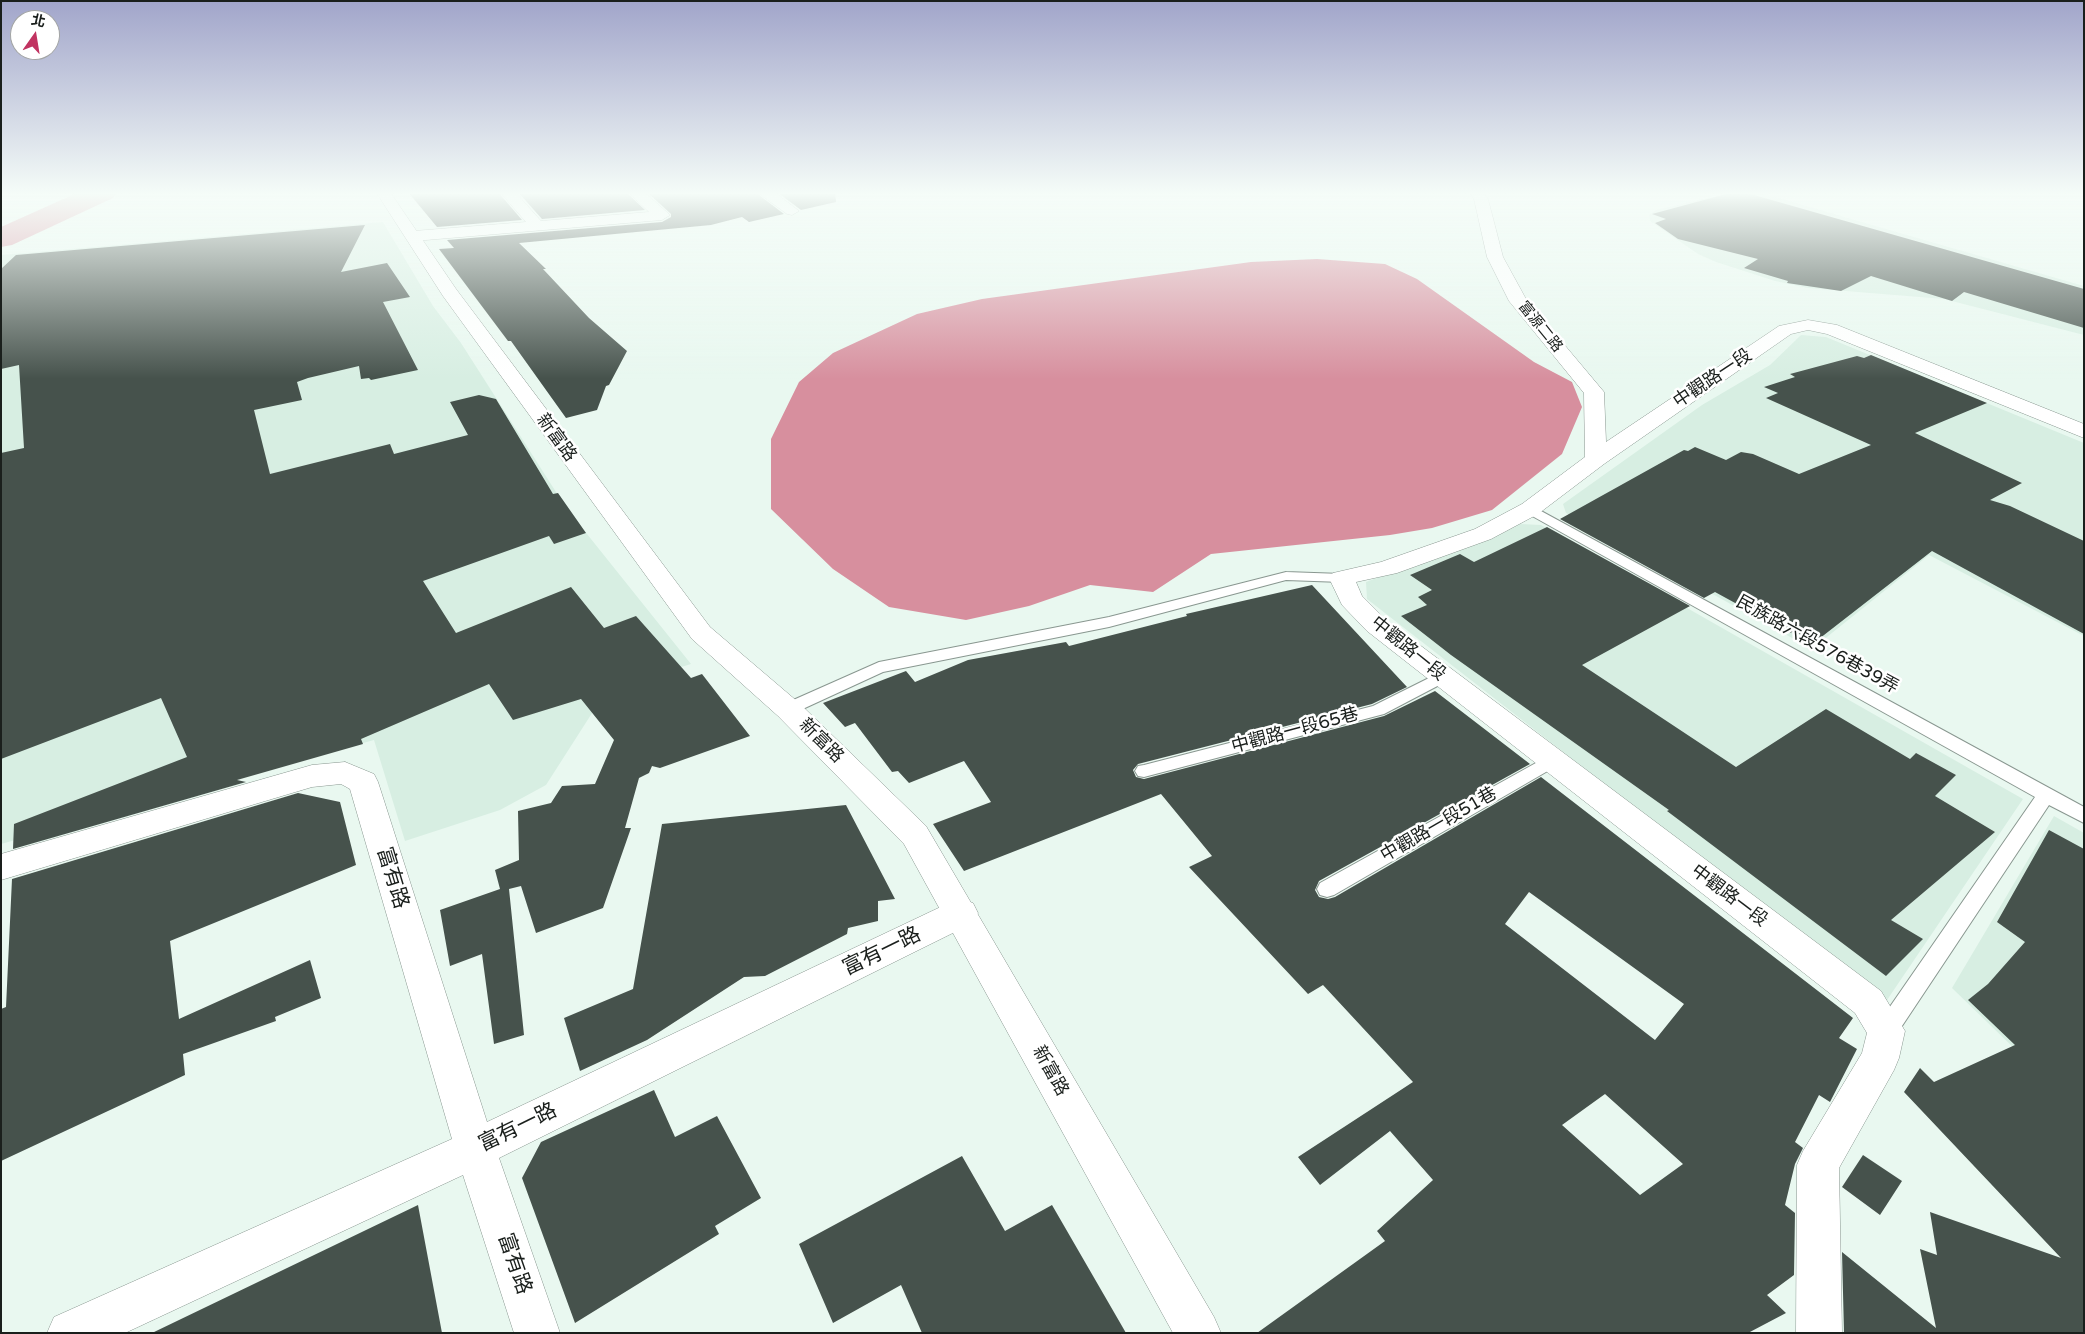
<!DOCTYPE html>
<meta charset="utf-8">
<style>
body{margin:0}
#map{position:relative;width:2085px;height:1334px;overflow:hidden;background:#e9f8f0;font-family:"Varela Round","Noto Sans TC",sans-serif}
canvas{display:block}
.frame{position:absolute;inset:0;border:2px solid #1a1f1c;pointer-events:none}
.north{position:absolute;left:10px;top:10px;width:50px;height:50px;box-sizing:border-box;background:#fff;border:1px solid #a3a5a4;border-radius:50%;rotate:13deg;font-size:14px;font-weight:700;line-height:20px;text-align:center;color:#1a1f1c}
.north::after{content:'';display:block;margin:auto;width:18px;height:22px;background:#c13361;clip-path:polygon(50% 0,100% 100%,50% 72%,0 100%)}
</style>
<div id="map">
<canvas width="2085" height="1334"></canvas>
<div class="frame"></div>
<div class="north">北</div>
</div>
<script>
const context = document.querySelector('canvas').getContext('2d');
context.lineJoin = 'round';
function fill(path, color) {
  context.fillStyle = color;
  context.fill(path, 'evenodd');
}
function toPath(rows) {
  const path = new Path2D();
  for (const r of rows) {
    path.moveTo(r[0], r[1]);
    for (let i = 2; i < r.length; i += 2) path.lineTo(r[i], r[i + 1]);
  }
  return path;
}
function stroke(path, color, width, dash) {
  context.strokeStyle = color;
  context.lineWidth = width;
  context.lineCap = dash ? 'butt' : 'round';
  context.setLineDash(dash || []);
  context.stroke(path);
}
function write(font, color, halo, rows, align = 'center') {
  context.font = font + ' "Varela Round","Noto Sans TC",sans-serif';
  context.lineWidth = 5;
  context.setLineDash([]);
  context.textBaseline = 'middle';
  context.strokeStyle = halo;
  context.fillStyle = color;
  for (const [text, x, y, turn = 0] of rows) {
    context.save();
    context.translate(x, y);
    context.rotate((+turn || 0) * Math.PI / 180);
    context.textAlign = isNaN(turn) ? turn : align;
    if (halo) context.strokeText(text, 0, 0);
    context.fillText(text, 0, 0);
    context.restore();
  }
}
fill(toPath([
 [1758,192,2084,286,2084,335,1944,299,1808,288,1775,281,1716,262,1698,254,1650,221,1649,215,1656,210,1729,193],
 [383,222,433,306,461,343,556,492,587,534,691,664,591,695,594,710,546,785,500,810,405,841,374,740,1,844,1,255],
 [1801,335,1826,337,2084,443,2084,636,1929,555,1812,649,1566,513,1563,504,1702,405,1770,365],
 [1520,524,1541,525,2023,799,1885,1003,1367,599,1366,582],
 [2054,816,2084,833,2084,1116,1952,988]
]), '#d7eee2');
fill(toPath([
 [1317,259,1385,264,1417,279,1534,362,1572,382,1582,407,1562,454,1492,510,1432,528,1390,535,1211,554,1153,592,1090,585,1029,606,966,620,889,607,833,569,771,509,771,439,799,382,833,353,917,314,982,299,1251,262]
]), '#d78f9e');
fill(toPath([
 [79,192,117,192,113,198,12,245,1,247,1,227,79,192]
]), '#d78f9e');
fill(toPath([
 [408,192,498,192,522,220,437,227],
 [518,192,626,192,645,210,542,219],
 [647,192,755,192,784,214,749,222,742,217,711,225,519,243,546,269,543,269,589,318,627,351,609,385,606,386,597,410,566,418,511,341,508,341,439,249,454,248,447,240,662,222,671,217,671,214],
 [777,192,835,192,836,202,801,210],
 [1730,193,1747,193,2084,289,2084,328,1964,292,1952,301,1871,276,1841,291,1787,283,1788,281,1744,268,1758,259,1678,239,1655,223,1666,219,1652,214],
 [365,225,341,272,387,263,410,297,383,302,418,370,371,380,369,378,361,379,359,366,308,378,297,382,302,400,254,410,270,474,390,444,394,454,468,435,450,402,479,395,496,399,553,494,558,493,586,533,554,544,549,536,423,581,456,633,571,587,604,628,636,616,691,678,702,674,750,736,660,768,652,766,649,773,639,778,625,828,631,828,603,908,536,933,521,886,509,889,524,1035,494,1044,482,954,450,966,440,910,500,889,495,870,519,860,518,811,551,803,562,786,595,784,614,740,581,699,513,720,489,684,361,739,363,744,237,780,246,782,13,849,14,824,187,757,161,698,1,759,1,453,24,448,19,365,1,369,1,269,16,255],
 [1871,355,1987,403,1915,433,2022,483,1990,500,2010,506,2084,541,2084,634,1932,551,1815,642,1794,631,1790,633,1715,592,1704,598,1560,519,1684,450,1688,451,1695,447,1726,460,1741,452,1753,454,1799,474,1871,445,1766,398,1778,393,1764,387,1795,377,1790,374,1857,356,1864,358],
 [1547,527,1690,606,1582,665,1736,767,1826,709,1910,759,1916,753,1956,775,1935,796,1995,832,1891,920,1923,939,1886,976,1667,811,1669,810,1451,655,1401,616,1427,605,1418,597,1432,590,1410,575,1460,554,1474,562],
 [1312,585,1407,687,1372,704,1138,764,1133,770,1136,777,1144,779,1384,716,1435,691,1530,764,1319,881,1315,890,1319,897,1328,899,1335,897,1541,777,1853,1018,1839,1038,1857,1049,1830,1102,1819,1095,1795,1142,1803,1148,1795,1164,1785,1205,1795,1213,1794,1275,1767,1295,1786,1313,1748,1333,1257,1333,1385,1241,1377,1231,1433,1180,1390,1131,1320,1185,1298,1157,1413,1082,1323,985,1308,994,1189,867,1212,856,1161,794,964,871,933,824,991,802,964,761,909,783,898,771,892,772,855,723,845,727,823,703,906,671,915,682,968,660,1066,642,1069,646,1187,616,1186,614],
 [1529,892,1684,1004,1655,1040,1505,924],
 [1605,1094,1683,1164,1640,1195,1562,1125],
 [298,793,340,802,356,865,170,941,179,1019,310,960,321,998,275,1017,276,1021,183,1054,185,1075,1,1161,1,1009,6,1007,12,879],
 [846,805,895,899,878,901,878,921,848,928,847,934,765,976,744,977,647,1040,580,1071,564,1018,633,989,662,824],
 [2049,830,2084,849,2084,1333,1844,1333,1842,1252,1936,1328,1920,1249,1937,1255,1930,1212,2061,1258,1904,1092,1920,1068,1934,1082,2015,1045,1968,1000,1988,984,2025,942,1997,922],
 [654,1090,675,1137,717,1116,761,1198,715,1226,719,1234,575,1323,522,1178,541,1142],
 [1863,1155,1902,1181,1880,1215,1842,1187],
 [962,1156,1005,1231,1052,1205,1126,1333,922,1333,901,1285,833,1323,799,1244],
 [418,1205,442,1333,152,1333]
]), '#46524c');
const service = toPath([
 [1530,505,2084,807,2084,823,2049,805,1894,1038,1886,1041,1878,1038,1875,1031,1878,1024,2035,797,1525,512,1523,509,1530,505],
 [1286,572,1342,574,1349,578,1342,582,1286,580,1109,627,883,672,794,713,782,713,780,709,782,705,879,662,1109,617,1286,572],
 [1441,672,1447,673,1449,677,1447,681,1384,714,1144,777,1138,776,1135,771,1138,766,1144,765,1373,706,1441,672],
 [1552,754,1558,755,1561,760,1558,765,1334,895,1327,897,1320,895,1317,889,1320,883,1552,754]
]);
const minor = toPath([
 [500,192,515,192,541,221,649,212,628,192,644,192,670,215,662,220,414,241,406,236,414,231,526,222,500,192],
 [757,192,774,192,799,211,792,215,787,214,757,192],
 [1469,192,1483,192,1488,199,1503,257,1526,299,1604,392,1606,442,1779,326,1808,320,1837,325,2084,424,2084,438,1827,334,1808,330,1791,334,1604,464,1538,514,1491,539,1397,573,1356,582,1362,596,1385,619,1881,991,1905,1031,1899,1058,1894,1070,1839,1168,1842,1333,1796,1333,1797,1165,1803,1151,1862,1053,1867,1033,1855,1013,1367,631,1342,605,1329,578,1333,573,1381,562,1475,529,1522,504,1585,457,1584,393,1509,301,1487,257,1474,199,1469,192],
 [345,762,374,774,378,782,487,1122,949,903,961,899,973,903,978,913,973,923,499,1158,560,1333,514,1333,463,1175,125,1333,47,1333,54,1317,452,1139,350,789,341,784,312,787,1,880,1,854,312,765,345,762]
]);
const tertiary = toPath([
 [376,192,390,192,456,289,710,627,798,702,926,826,1214,1317,1221,1333,1173,1333,904,844,778,716,692,639,443,296,376,192]
]);
stroke(service, '#899790', 2);
stroke(minor, '#899790', 1);
stroke(tertiary, '#899790', 1);
fill(service, '#fff');
fill(minor, '#fff');
fill(tertiary, '#fff');
const sky = context.createLinearGradient(0, 0, 0, 379);
sky.addColorStop(0, '#a1a5ca');
sky.addColorStop(0.51, '#f5fcf8');
sky.addColorStop(1, '#f5fcf800');
context.fillStyle = sky;
context.fillRect(0, 0, 2085, 379);
write('15px', '#1a1f1c', '#fff', [
 ["富源二路",1540,327,51]
]);
write('18px', '#1a1f1c', '#fff', [
 ["中觀路一段",1713,379,-34],
 ["新富路",556,438,54],
 ["民族路六段576巷39弄",1817,645,29],
 ["中觀路一段",1408,649,39],
 ["中觀路一段65巷",1295,731,-15],
 ["新富路",821,741,45],
 ["中觀路一段51巷",1439,825,-30],
 ["中觀路一段",1729,896,37],
 ["新富路",1050,1071,61]
]);
write('21px', '#1a1f1c', '#fff', [
 ["富有路",392,878,73],
 ["富有一路",882,952,-26],
 ["富有一路",518,1128,-26],
 ["富有路",514,1264,71]
]);
</script>
